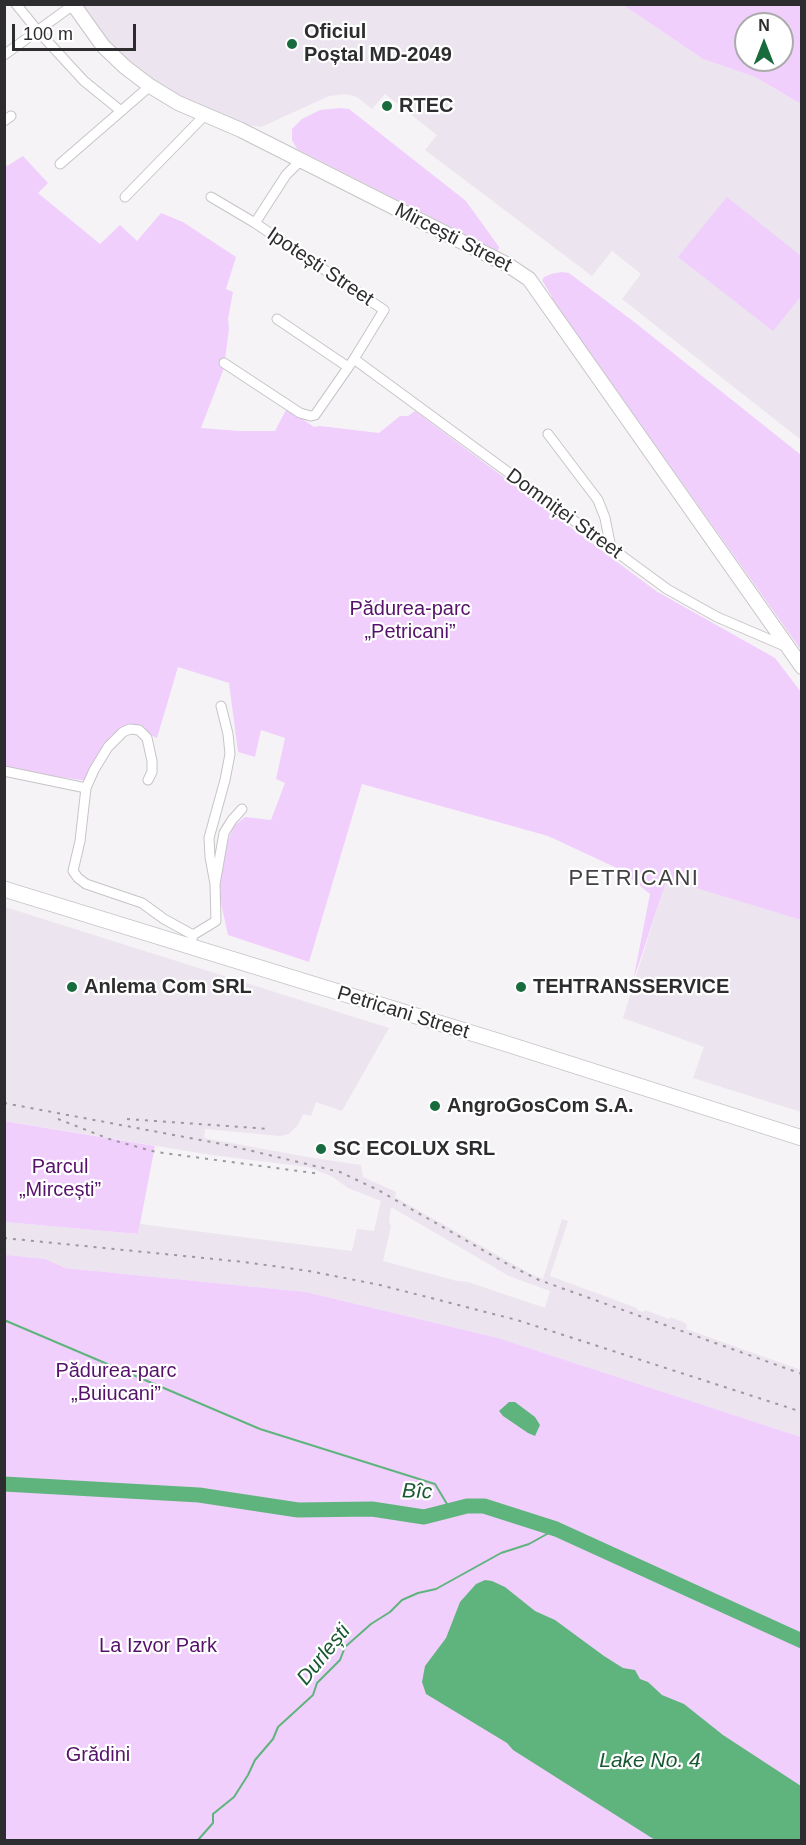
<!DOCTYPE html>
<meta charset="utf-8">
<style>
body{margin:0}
#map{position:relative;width:806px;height:1845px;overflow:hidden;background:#f5f3f6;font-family:Helvetica,sans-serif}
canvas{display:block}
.frame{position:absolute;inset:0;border:6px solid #2d2c2e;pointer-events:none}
.north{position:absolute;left:734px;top:12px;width:60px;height:60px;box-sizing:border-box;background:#fff;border:2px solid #ababab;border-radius:50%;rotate:0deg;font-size:16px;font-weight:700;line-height:24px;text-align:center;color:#2d2c2e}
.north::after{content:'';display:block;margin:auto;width:21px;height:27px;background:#176b3d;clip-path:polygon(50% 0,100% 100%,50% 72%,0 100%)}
.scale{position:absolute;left:12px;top:24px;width:124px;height:27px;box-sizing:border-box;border:3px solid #2d2c2e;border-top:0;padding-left:8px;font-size:18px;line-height:21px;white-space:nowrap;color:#2d2c2e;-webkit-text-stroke:4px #fff;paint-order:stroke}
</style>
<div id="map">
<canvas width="806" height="1845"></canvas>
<div class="frame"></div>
<div class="north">N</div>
<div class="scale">100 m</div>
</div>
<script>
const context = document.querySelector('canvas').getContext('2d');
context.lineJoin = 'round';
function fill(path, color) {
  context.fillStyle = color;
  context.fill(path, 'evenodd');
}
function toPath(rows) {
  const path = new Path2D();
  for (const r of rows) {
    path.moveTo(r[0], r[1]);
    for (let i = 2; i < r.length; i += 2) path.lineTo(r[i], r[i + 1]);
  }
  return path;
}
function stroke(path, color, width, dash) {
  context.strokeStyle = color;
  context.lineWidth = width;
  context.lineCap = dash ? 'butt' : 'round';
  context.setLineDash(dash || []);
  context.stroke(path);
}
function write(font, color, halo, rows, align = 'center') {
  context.font = font + ' Helvetica,sans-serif';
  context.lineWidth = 4.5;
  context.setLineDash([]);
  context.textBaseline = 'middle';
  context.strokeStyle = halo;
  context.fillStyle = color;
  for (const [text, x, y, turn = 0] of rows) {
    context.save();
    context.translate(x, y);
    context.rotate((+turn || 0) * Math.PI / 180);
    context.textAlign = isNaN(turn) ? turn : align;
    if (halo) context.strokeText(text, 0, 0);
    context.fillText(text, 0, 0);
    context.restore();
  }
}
fill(toPath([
 [80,5,623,5,703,59,755,77,801,104,801,440,622,299,641,274,612,251,592,276,425,150,437,135,385,94,372,109,357,97,346,94,329,96,261,127,232,123,173,95,140,75,115,50],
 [667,878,801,920,801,1112,693,1078,704,1047,623,1018],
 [5,907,389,1028,342,1111,316,1102,311,1116,303,1114,298,1125,289,1134,280,1136,205,1129,204,1138,307,1157,361,1165,363,1177,396,1192,395,1197,529,1273,543,1279,562,1219,568,1221,550,1276,637,1308,637,1310,644,1312,645,1310,669,1319,671,1317,687,1324,686,1329,801,1370,801,1437,498,1338,306,1292,5,1262,4,1222,138,1234,140,1224,352,1251,357,1229,374,1231,381,1201,348,1188,331,1176,308,1167,211,1155,5,1121],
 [391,1207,509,1276,550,1291,545,1308,468,1282,457,1281,383,1261,391,1226,389,1222]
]), '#ece4ee');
fill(toPath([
 [623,5,801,5,801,104,755,77,703,59],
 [746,24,782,24,782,60,746,60],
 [340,108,349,109,372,127,466,201,499,247,498,251,297,149,292,140,292,129,302,119,320,110],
 [23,156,48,183,38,193,100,244,120,225,137,241,161,213,183,222,236,257,226,289,233,292,228,319,229,329,224,368,201,428,239,431,275,431,287,408,314,427,320,426,379,433,400,416,408,416,415,411,656,591,775,658,801,692,801,920,667,879,633,981,650,894,621,870,548,836,362,784,309,962,228,935,219,894,225,847,234,826,245,817,271,820,285,783,276,779,285,738,261,730,255,757,238,752,229,683,178,667,157,738,129,725,103,745,87,781,27,772,5,767,4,163,7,166],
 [727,197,801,256,801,296,773,331,678,257],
 [562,272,569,273,633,321,801,455,801,650,551,298,552,297,542,280,544,277,551,274],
 [4,1121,155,1146,138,1234,5,1222],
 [4,1255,45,1259,65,1268,306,1292,498,1338,801,1437,801,1840,5,1840]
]), '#f1cffd');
fill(toPath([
 [509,1402,515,1402,535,1417,540,1425,535,1436,528,1433,503,1416,499,1411],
 [485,1580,492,1581,505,1587,535,1611,555,1620,604,1656,623,1668,635,1670,640,1679,648,1682,662,1695,684,1704,723,1735,801,1786,801,1840,655,1840,513,1750,507,1743,426,1694,422,1682,425,1666,446,1638,460,1602,476,1584]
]), '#5fb47d');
stroke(toPath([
 [4,1320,260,1429,435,1484,450,1509],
 [198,1840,213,1823,213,1814,234,1797,248,1775,255,1760,273,1739,278,1727,313,1695,317,1683,340,1660,345,1647,371,1624,390,1612,402,1600,418,1593,436,1589,501,1553,529,1544,556,1529]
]), '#5fb47d', 2);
stroke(toPath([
 [4,1484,199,1495,298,1510,372,1509,424,1517,467,1506,484,1506,556,1529,802,1641]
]), '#5fb47d', 15);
const minor = toPath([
 [16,4,37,30,84,81,121,111],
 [4,55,73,5],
 [4,121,11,116],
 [60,164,150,86],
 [125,197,204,116],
 [211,197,255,223,384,310,354,359,315,415,311,416,300,413,224,363],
 [255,223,286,175,301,160],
 [277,319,348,367],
 [354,359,667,589,717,617,787,647],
 [548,434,598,500,605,518,611,548],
 [4,771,86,788],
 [148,780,152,772,152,761,147,738,139,730,130,729,123,732,108,747,94,770,86,788,80,841,73,871,78,878,86,884,142,903,164,919,193,935],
 [215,884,210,857,209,838,225,780,230,754,228,734,221,706],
 [192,939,193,935,216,921,215,884,224,833,232,820,242,809]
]);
const secondary = toPath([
 [73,4,103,46,125,67,150,86,178,103,241,130,508,265,529,279,802,667]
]);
const primary = toPath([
 [4,889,504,1043,802,1138]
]);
stroke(minor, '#c7c4c8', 11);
stroke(secondary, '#c7c4c8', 16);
stroke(primary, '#c7c4c8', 17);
stroke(minor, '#fff', 9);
stroke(secondary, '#fff', 14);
stroke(primary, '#fff', 15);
stroke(toPath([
 [4,1103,227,1145,340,1172,378,1190,509,1265,539,1280,802,1374],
 [58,1119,112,1140,156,1152,321,1174],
 [127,1119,270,1129],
 [4,1238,244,1262,309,1271,380,1285,517,1320,802,1412]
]), '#9a999b', 2, [3, 6]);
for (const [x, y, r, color] of [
 [292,44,6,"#176b3d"],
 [387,106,6,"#176b3d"],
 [72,987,6,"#176b3d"],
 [521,987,6,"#176b3d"],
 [435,1106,6,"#176b3d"],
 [321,1149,6,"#176b3d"]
]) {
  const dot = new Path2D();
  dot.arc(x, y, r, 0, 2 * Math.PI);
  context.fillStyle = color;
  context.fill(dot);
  stroke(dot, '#fff', 2);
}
write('bold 20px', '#2d2c2e', '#fff', [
 ["Oficiul",304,32],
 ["Poștal MD-2049",304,55],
 ["RTEC",399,106],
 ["Anlema Com SRL",84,987],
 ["TEHTRANSSERVICE",533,987],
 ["AngroGosCom S.A.",447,1106],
 ["SC ECOLUX SRL",333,1149]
], 'left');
write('20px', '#2d2c2e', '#fff', [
 ["Mircești Street",453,238,27],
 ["Ipotești Street",320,267,34],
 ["Domniței Street",564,514,36],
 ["Petricani Street",403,1013,17]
]);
write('20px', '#56126a', '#fff', [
 ["Pădurea-parc",410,609],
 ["„Petricani”",410,632],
 ["Parcul",60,1167],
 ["„Mircești”",60,1190],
 ["Pădurea-parc",116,1371],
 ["„Buiucani”",116,1394],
 ["La Izvor Park",158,1646],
 ["Grădini",98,1755]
]);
write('italic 21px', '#195833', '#fff', [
 ["Bîc",417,1492,2],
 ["Durlești",324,1655,-51],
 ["Lake No. 4",650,1761]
]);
context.letterSpacing = '1.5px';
write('22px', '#424043', '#fff', [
 ["PETRICANI",634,879]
]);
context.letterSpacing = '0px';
</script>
